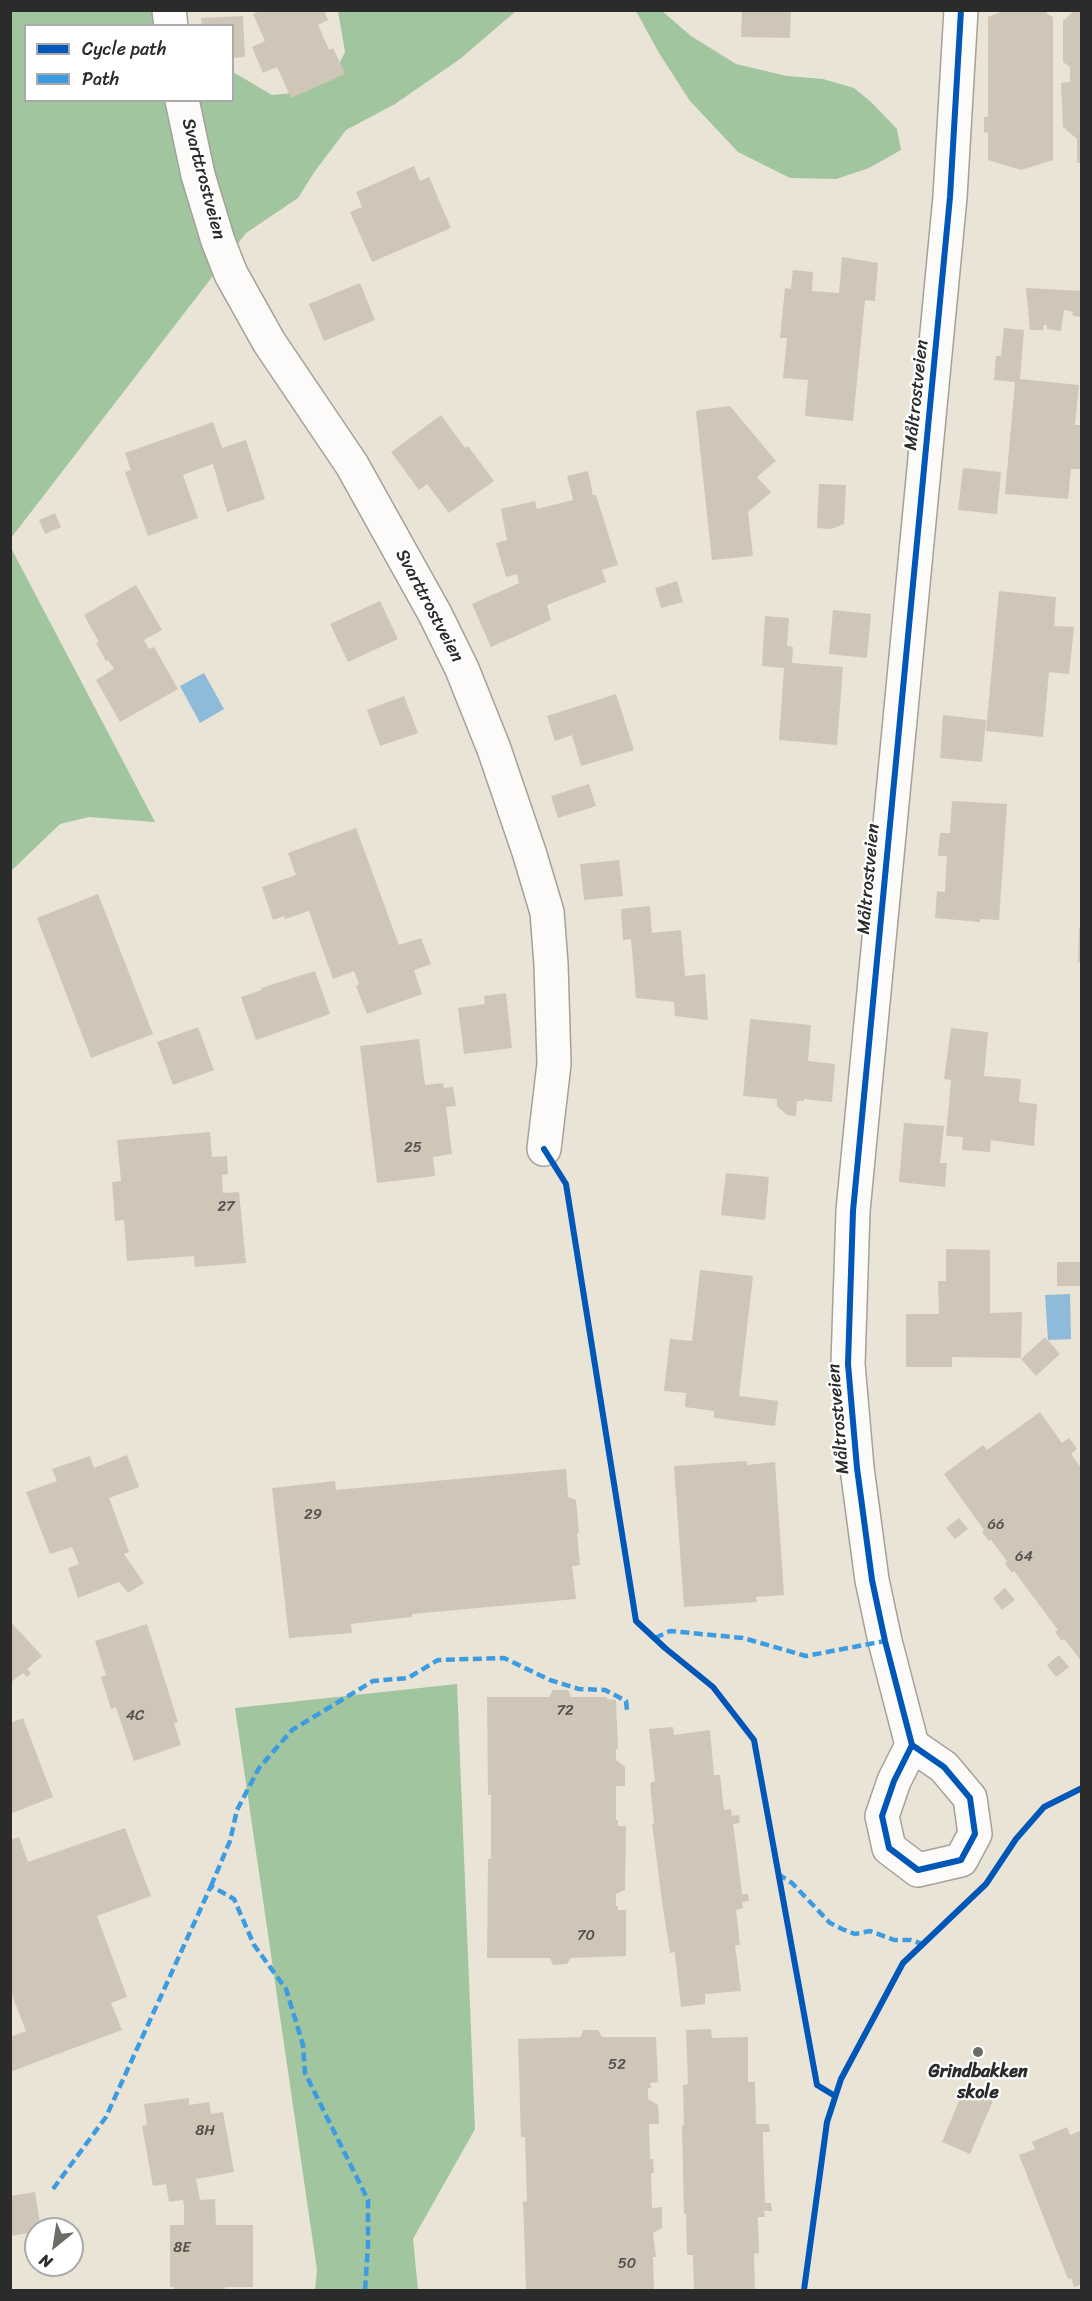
<!DOCTYPE html>
<meta charset="utf-8">
<style>
body{margin:0}
#map{position:relative;width:1092px;height:2301px;overflow:hidden;background:#e9e4d6;font-family:Sriracha,sans-serif}
canvas{display:block}
.frame{position:absolute;inset:0;border:12px solid #2b2b2b;pointer-events:none}
.legend{position:absolute;left:24px;top:24px;width:210px;height:78px;box-sizing:border-box;background:#fff;border:2px solid #aaa;margin:0;padding:8px 10px;list-style:none;font-size:18px;color:#2b2b2b}
.legend li{display:flex;align-items:center;gap:12px;height:30px}
.legend b{width:30px;border:2px solid #aaa}
.north{position:absolute;left:24px;top:2217px;width:60px;height:60px;box-sizing:border-box;background:#fff;border:2px solid #aaa;border-radius:50%;rotate:210deg;font-size:16px;font-weight:700;line-height:24px;text-align:center;color:#2b2b2b}
.north::after{content:'';display:block;margin:auto;width:21px;height:27px;background:#6e6c67;clip-path:polygon(50% 0,100% 100%,50% 72%,0 100%)}
</style>
<div id="map">
<canvas width="1092" height="2301"></canvas>
<div class="frame"></div>
<ul class="legend">
<li><b style="height:8px;background:#0057b8"></b>Cycle path</li>
<li><b style="height:8px;background:#3d9ce1"></b>Path</li>
</ul>
<div class="north">N</div>
</div>
<script>
const context = document.querySelector('canvas').getContext('2d');
context.lineJoin = 'round';
function fill(path, color) {
  context.fillStyle = color;
  context.fill(path, 'evenodd');
}
function toPath(rows) {
  const path = new Path2D();
  for (const r of rows) {
    path.moveTo(r[0], r[1]);
    for (let i = 2; i < r.length; i += 2) path.lineTo(r[i], r[i + 1]);
  }
  return path;
}
function stroke(path, color, width, dash) {
  context.strokeStyle = color;
  context.lineWidth = width;
  context.lineCap = dash ? 'butt' : 'round';
  context.setLineDash(dash || []);
  context.stroke(path);
}
function write(font, color, halo, rows, align = 'center') {
  context.font = font + ' Sriracha,sans-serif';
  context.lineWidth = 4.5;
  context.setLineDash([]);
  context.textBaseline = 'middle';
  context.strokeStyle = halo;
  context.fillStyle = color;
  for (const [text, x, y, turn = 0] of rows) {
    context.save();
    context.translate(x, y);
    context.rotate((+turn || 0) * Math.PI / 180);
    context.textAlign = isNaN(turn) ? turn : align;
    if (halo) context.strokeText(text, 0, 0);
    context.fillText(text, 0, 0);
    context.restore();
  }
}
fill(toPath([
 [11,11,156,11,168,25,26,26,26,100,232,100,233,72,272,95,303,92,331,80,345,52,338,11,516,11,460,59,395,104,346,130,315,171,298,198,246,233,11,538],
 [636,11,662,11,691,36,736,64,787,76,823,79,854,88,871,102,897,129,901,150,869,168,836,179,790,178,738,152,690,101,659,53],
 [11,548,155,822,89,817,60,824,11,871],
 [457,1684,475,2129,413,2239,418,2290,315,2290,317,2270,235,1708]
]), '#a0c59f');
fill(toPath([
 [204,673,224,709,200,723,180,686],
 [1070,1294,1071,1339,1048,1340,1045,1295]
]), '#8ebbda');
fill(toPath([
 [261,10,324,10,328,20,318,25,329,50,333,48,345,74,291,98,277,67,263,73,252,47,265,41,253,14],
 [742,10,791,10,790,38,741,37],
 [1005,10,1047,10,1047,14,1053,17,1053,160,1021,170,988,160,988,133,984,132,984,117,988,117,988,17],
 [1075,10,1082,10,1082,163,1077,163,1077,139,1063,127,1061,83,1070,82,1070,67,1063,62,1063,21],
 [243,16,245,57,232,58,232,26,202,26,201,18],
 [414,166,420,181,429,177,451,228,372,262,350,212,362,207,356,192],
 [842,257,878,263,875,301,865,300,853,421,805,416,808,380,783,378,787,338,780,338,785,288,791,289,793,270,813,272,812,291,839,293],
 [360,283,375,320,324,341,309,304],
 [1026,288,1082,291,1082,318,1072,315,1073,312,1064,310,1061,331,1047,329,1047,325,1044,325,1043,330,1030,330],
 [1004,328,1024,330,1020,379,1079,385,1075,425,1082,425,1082,469,1071,469,1068,499,1005,494,1015,382,994,380,996,356,1001,356],
 [730,406,776,461,757,477,771,492,748,512,753,556,712,560,696,412,698,410],
 [441,415,465,448,468,446,494,481,449,513,427,484,419,490,391,452],
 [213,422,222,448,246,440,265,499,227,512,213,464,183,475,198,518,148,536,125,472,131,470,125,453],
 [963,468,1001,472,997,514,958,510],
 [588,471,593,495,596,495,618,565,602,570,606,582,547,605,551,620,491,647,472,604,519,583,517,574,506,577,496,543,507,540,501,509,535,501,537,509,573,500,567,476],
 [819,484,846,485,844,524,831,529,817,528],
 [55,513,61,527,45,534,39,520],
 [677,581,683,602,661,608,655,588],
 [136,585,162,630,144,640,149,649,154,647,178,689,120,722,96,680,114,669,108,660,106,661,96,643,99,642,84,615],
 [999,591,1056,597,1054,626,1074,627,1069,674,1049,672,1043,737,986,731],
 [380,601,398,639,348,662,330,624],
 [833,610,871,614,867,658,829,654],
 [765,616,789,618,787,646,793,647,792,663,843,667,837,745,779,740,784,668,762,666],
 [616,694,634,750,581,766,572,735,555,741,547,716],
 [404,696,418,733,380,746,367,710],
 [943,715,986,720,982,762,940,758],
 [589,784,596,806,558,818,551,796],
 [952,801,1007,804,999,920,980,919,980,922,935,918,937,891,945,892,947,856,938,856,940,833,950,833],
 [356,828,399,945,421,938,431,964,414,970,422,994,367,1014,356,986,359,984,354,971,333,979,309,911,285,919,284,916,273,920,262,887,296,875,288,853],
 [619,860,623,896,584,900,580,864],
 [98,894,153,1034,91,1058,37,918],
 [650,906,652,933,681,930,685,976,705,974,708,1020,675,1016,674,1002,636,998,631,939,623,940,621,909],
 [1079,928,1082,928,1082,962,1078,962],
 [315,971,330,1014,256,1040,241,997,262,990,261,988],
 [506,993,512,1048,464,1054,458,1008,485,1004,484,996],
 [750,1019,811,1025,808,1061,835,1064,832,1102,804,1099,804,1101,797,1101,796,1116,787,1115,777,1106,777,1099,743,1096],
 [198,1027,214,1070,173,1085,157,1042],
 [951,1028,988,1032,984,1076,1021,1079,1019,1102,1037,1104,1034,1146,991,1140,990,1152,962,1150,963,1137,946,1136,951,1080,944,1079],
 [419,1039,425,1085,443,1083,444,1088,453,1087,456,1106,446,1107,452,1154,433,1157,435,1176,377,1183,360,1046],
 [904,1123,944,1126,940,1163,947,1163,945,1187,899,1182],
 [210,1132,212,1157,227,1156,228,1174,222,1175,223,1193,239,1192,246,1263,195,1267,194,1256,127,1261,124,1220,115,1221,112,1182,121,1181,117,1140],
 [726,1173,769,1177,765,1220,721,1215],
 [946,1249,990,1250,990,1313,1022,1312,1021,1358,952,1357,952,1367,906,1367,906,1314,939,1314,938,1281,946,1281],
 [1057,1262,1082,1262,1082,1286,1057,1286],
 [700,1270,753,1276,739,1396,778,1401,775,1426,714,1418,714,1411,685,1407,686,1393,664,1391,670,1339,692,1341],
 [1045,1337,1060,1354,1036,1376,1021,1359],
 [1040,1412,1062,1443,1069,1438,1073,1443,1077,1449,1071,1454,1082,1469,1082,1662,1064,1639,1062,1641,1055,1632,1058,1630,1014,1571,1012,1573,1005,1564,1007,1561,991,1540,989,1541,982,1532,984,1530,944,1474,983,1445,987,1450],
 [127,1455,139,1487,109,1498,129,1552,124,1554,144,1583,128,1593,119,1582,78,1598,68,1568,79,1564,72,1547,50,1554,26,1492,57,1481,52,1469,90,1456,94,1468],
 [747,1461,747,1465,775,1462,784,1595,756,1597,757,1602,684,1607,674,1466],
 [566,1469,568,1497,576,1500,579,1533,577,1533,580,1565,572,1566,576,1599,412,1614,412,1617,351,1624,352,1633,289,1638,272,1488,335,1481,336,1490],
 [959,1518,968,1529,955,1539,946,1528],
 [1005,1588,1015,1600,1002,1610,993,1598],
 [10,1621,42,1656,27,1669,31,1673,27,1677,23,1673,10,1683],
 [147,1624,178,1722,174,1723,181,1745,134,1761,116,1707,111,1709,101,1677,106,1675,95,1641],
 [1059,1655,1069,1667,1056,1677,1047,1665],
 [553,1690,568,1690,571,1697,607,1697,607,1699,616,1700,618,1749,616,1749,616,1760,625,1767,625,1786,616,1786,616,1820,618,1820,618,1826,626,1826,625,1890,616,1894,616,1906,618,1906,618,1910,626,1910,626,1956,571,1958,567,1964,553,1965,550,1958,487,1958,488,1859,491,1859,491,1795,488,1795,487,1697,549,1697],
 [23,1718,53,1797,10,1814,10,1723],
 [673,1727,674,1735,710,1730,714,1775,720,1775,724,1810,731,1809,732,1816,739,1815,740,1823,733,1824,735,1838,742,1894,748,1894,749,1901,742,1902,743,1908,736,1910,740,1945,735,1945,741,1991,705,1994,705,2004,681,2007,675,1954,675,1952,670,1953,663,1908,652,1824,654,1824,650,1783,655,1781,649,1729],
 [125,1828,151,1896,97,1916,127,1997,111,2003,122,2030,10,2072,10,2037,26,2031,10,1990,10,1840,19,1837,28,1862],
 [711,2029,712,2038,748,2037,748,2082,755,2082,756,2124,769,2124,770,2132,763,2132,763,2146,765,2203,771,2203,772,2211,764,2211,765,2217,758,2217,759,2253,754,2254,755,2290,694,2290,693,2255,687,2255,686,2214,684,2214,682,2125,684,2125,683,2085,688,2084,686,2030],
 [583,2030,598,2030,602,2037,656,2037,658,2082,650,2083,651,2088,648,2088,648,2099,658,2105,659,2124,649,2124,650,2159,653,2159,654,2173,651,2173,652,2208,662,2207,662,2228,653,2233,656,2257,653,2257,654,2290,526,2290,523,2201,527,2202,525,2137,521,2137,518,2039,581,2037],
 [966,2084,995,2096,970,2154,942,2142],
 [189,2098,189,2105,209,2102,211,2114,223,2112,234,2172,196,2179,200,2200,215,2199,216,2225,253,2225,253,2287,225,2287,225,2290,174,2290,174,2287,170,2287,170,2225,184,2225,184,2206,183,2200,169,2202,166,2184,153,2186,142,2126,147,2125,144,2104],
 [1067,2127,1070,2135,1082,2130,1082,2284,1074,2287,1071,2278,1068,2279,1019,2155,1035,2149,1032,2142],
 [35,2192,41,2229,36,2229,36,2232,10,2236,10,2196]
]), '#d0c6b8');
const street = toPath([
 [169,10,171,26],
 [182,100,198,175,218,241,231,274,269,342,352,465,435,614,462,669,494,749,529,852,547,912,551,964,554,1064,544,1149],
 [912,1745,894,1781,882,1816,889,1848,918,1870,961,1860,975,1834,970,1798,944,1767,912,1745,885,1641,872,1580,857,1468,848,1364,853,1211,950,197,961,10]
]);
stroke(street, '#a4a19a', 36);
stroke(street, '#fcfbf9', 33);
stroke(toPath([
 [655,1638,670,1631,743,1638,806,1656,885,1641],
 [778,1874,792,1883,830,1923,842,1929,855,1934,870,1931,894,1940,910,1940,923,1944],
 [211,1886,230,1841,237,1810,259,1768,292,1730,373,1681,408,1678,438,1660,504,1658,550,1680,579,1689,605,1690,626,1701,627,1710],
 [53,2189,106,2117,211,1886,234,1899,254,1945,286,1989,303,2045,305,2073,368,2200,368,2246,365,2290]
]), '#3d9ce1', 4.5, [9, 4.5]);
stroke(toPath([
 [544,1149,566,1184,636,1621,665,1648,713,1687,754,1740,817,2085,835,2096],
 [912,1745,894,1781,882,1816,889,1848,918,1870,961,1860,975,1834,970,1798,944,1767,912,1745,885,1641,872,1580,857,1468,848,1364,853,1211,950,197,961,10],
 [804,2290,827,2122,841,2079,903,1963,986,1884,1016,1839,1044,1807,1082,1788]
]), '#0057b8', 6);
for (const [x, y, r, color] of [
 [978,2052,6,"#6e6c67"]
]) {
  const dot = new Path2D();
  dot.arc(x, y, r, 0, 2 * Math.PI);
  context.fillStyle = color;
  context.fill(dot);
  stroke(dot, '#fff', 2);
}
write('15px', '#54524e', null, [
 ["25",413,1148],
 ["27",226,1207],
 ["29",313,1515],
 ["66",996,1525],
 ["64",1024,1557],
 ["72",565,1711],
 ["4C",135,1716],
 ["70",586,1936],
 ["52",617,2065],
 ["8H",205,2131],
 ["8E",182,2248],
 ["50",627,2264]
]);
write('18px', '#2b2b2b', '#fff', [
 ["Svarttrostveien",203,179,75],
 ["Måltrostveien",917,395,-84],
 ["Svarttrostveien",429,606,62],
 ["Måltrostveien",869,879,-85],
 ["Måltrostveien",839,1419,-95]
]);
write('bold 18px', '#2b2b2b', '#fff', [
 ["Grindbakken",978,2072],
 ["skole",978,2093]
]);
</script>
